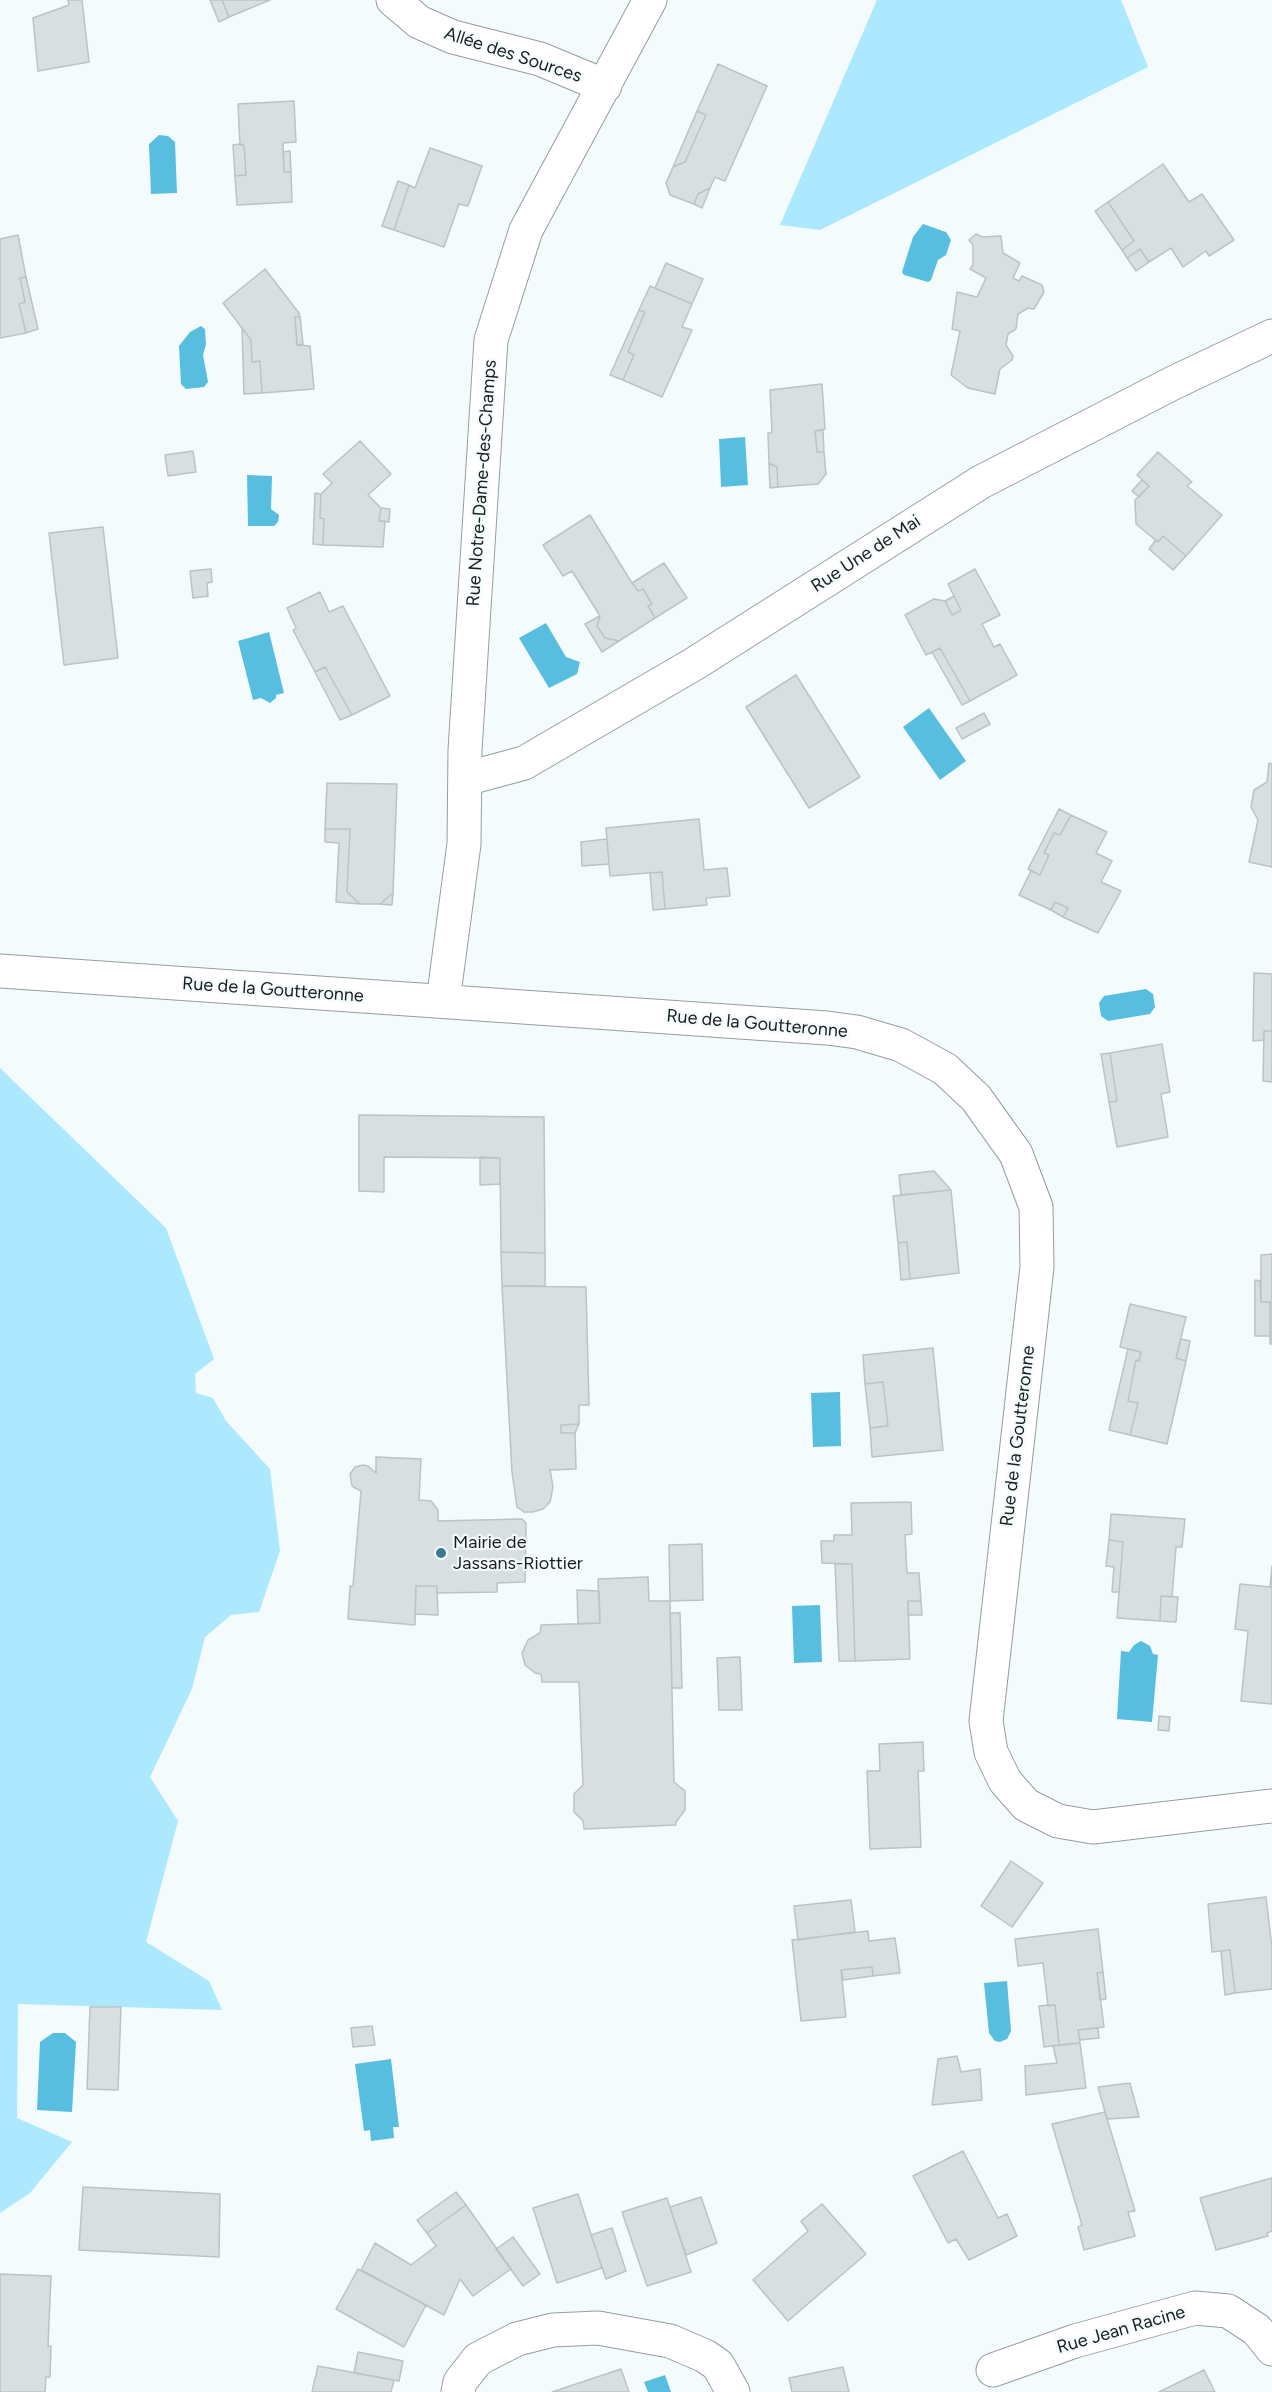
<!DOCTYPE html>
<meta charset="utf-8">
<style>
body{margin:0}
canvas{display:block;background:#f3fbfd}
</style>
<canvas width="1272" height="2392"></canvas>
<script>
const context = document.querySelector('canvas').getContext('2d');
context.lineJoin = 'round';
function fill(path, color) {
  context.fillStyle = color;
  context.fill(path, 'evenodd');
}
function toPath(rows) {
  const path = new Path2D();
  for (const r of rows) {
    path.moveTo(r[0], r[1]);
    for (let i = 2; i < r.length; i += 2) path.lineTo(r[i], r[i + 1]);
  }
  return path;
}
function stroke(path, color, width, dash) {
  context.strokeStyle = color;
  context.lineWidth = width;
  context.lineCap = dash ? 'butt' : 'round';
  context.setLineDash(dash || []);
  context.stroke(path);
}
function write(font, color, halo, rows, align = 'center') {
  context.font = font + ' Figtree,sans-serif';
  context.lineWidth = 4.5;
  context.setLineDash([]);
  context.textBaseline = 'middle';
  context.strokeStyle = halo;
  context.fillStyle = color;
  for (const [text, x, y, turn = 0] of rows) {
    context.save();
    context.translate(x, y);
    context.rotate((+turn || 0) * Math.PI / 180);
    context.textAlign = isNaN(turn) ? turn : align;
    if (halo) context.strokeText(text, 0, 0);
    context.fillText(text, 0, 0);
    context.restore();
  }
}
fill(toPath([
 [877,0,1121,0,1148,67,820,230,780,225],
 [0,1068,166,1228,214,1359,195,1374,196,1393,213,1398,226,1421,270,1469,280,1551,259,1612,231,1615,205,1637,192,1689,150,1777,178,1821,146,1942,209,1981,222,2010,18,2004,17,2118,72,2142,30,2193,0,2213]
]), '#ace8fe');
fill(toPath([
 [159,135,168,136,175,142,177,193,151,194,149,144],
 [923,224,946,232,951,240,946,255,938,260,931,280,928,282,904,275,902,272,913,237],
 [201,326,205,329,206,344,203,355,208,382,204,387,186,389,181,384,179,346,190,332],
 [745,437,748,485,721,487,719,439],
 [247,475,272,476,271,509,279,515,278,522,274,526,248,526],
 [546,623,566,657,580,662,577,674,549,688,519,638],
 [269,632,284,693,276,695,276,698,270,703,261,698,253,700,238,641],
 [929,708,966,761,940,780,903,727],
 [1146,989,1153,994,1155,1007,1150,1014,1108,1021,1101,1016,1099,1003,1104,996],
 [840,1392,841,1446,813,1447,811,1393],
 [820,1605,822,1662,794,1663,792,1606],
 [1141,1641,1150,1646,1153,1654,1158,1655,1152,1722,1117,1719,1121,1651,1129,1652,1134,1645],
 [1007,1981,1011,2031,1007,2039,1000,2042,995,2041,989,2033,984,1983],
 [53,2033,65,2033,76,2042,72,2112,37,2110,40,2042],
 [391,2059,399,2127,393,2127,394,2138,371,2141,370,2130,364,2131,355,2064],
 [665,2375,671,2392,648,2392,644,2382]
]), '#57bee0');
const building = toPath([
 [68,0,82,0,89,62,38,71,33,18,69,5,68,0],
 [210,0,222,0,229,17,219,22,210,0],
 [222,0,270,0,229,17,222,0],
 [718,64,767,86,725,181,715,177,710,188,698,194,694,204,670,195,666,183,673,167,685,162,706,115,697,111,718,64],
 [294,101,296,142,283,143,284,172,291,172,292,202,237,205,235,176,246,175,244,145,240,145,238,104,294,101],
 [697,111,706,115,685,162,673,167,697,111],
 [240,144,244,145,246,175,235,176,233,145,240,144],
 [430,148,482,166,468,206,459,204,444,247,394,230,409,185,415,188,430,148],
 [290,151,291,172,284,172,283,152,290,151],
 [1163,164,1189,202,1202,194,1234,240,1209,256,1206,251,1183,267,1171,248,1149,262,1140,249,1127,258,1122,250,1134,241,1108,202,1163,164],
 [398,181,409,185,394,230,382,226,398,181],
 [710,188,702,208,694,204,698,194,710,188],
 [1108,202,1134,241,1122,250,1095,211,1108,202],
 [976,234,982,237,1001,236,1003,253,1020,263,1013,278,1019,281,1022,276,1042,285,1044,292,1034,309,1028,308,1018,314,1016,329,1008,334,1006,345,1013,356,1012,360,1000,369,995,394,968,388,951,375,960,331,952,329,957,292,977,297,986,278,970,269,973,265,973,245,969,240,976,234],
 [18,235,26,277,20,278,25,302,19,304,26,333,0,338,0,239,18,235],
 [1140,249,1149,262,1136,271,1127,258,1140,249],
 [666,263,703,279,692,304,655,288,666,263],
 [265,269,299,313,300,317,295,317,297,345,310,346,314,389,262,393,260,361,252,362,251,340,223,303,265,269],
 [26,277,38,329,26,333,19,304,25,302,20,278,26,277],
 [650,286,692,304,682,327,692,330,662,397,623,380,634,355,628,352,645,312,639,310,650,286],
 [639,310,645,312,628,352,634,355,623,380,610,375,639,310],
 [295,317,300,317,303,344,297,345,295,317],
 [242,328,251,340,252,362,260,361,262,393,244,394,242,328],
 [822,384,825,429,815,431,817,452,824,452,826,474,818,484,778,487,777,467,769,463,768,433,772,433,770,390,822,384],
 [823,430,824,452,817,452,815,431,823,430],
 [360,441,391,474,368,495,381,508,379,521,385,521,383,547,323,545,324,519,320,518,321,494,332,483,323,474,360,441],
 [193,451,196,472,168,476,165,455,193,451],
 [1158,452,1192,482,1187,486,1222,515,1186,556,1163,536,1158,542,1136,524,1135,500,1149,486,1137,475,1158,452],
 [769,463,777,467,778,487,770,488,769,463],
 [1142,480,1149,486,1139,497,1132,491,1142,480],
 [315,493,321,494,320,518,324,519,323,545,313,544,315,493],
 [381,508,390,509,389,522,379,521,381,508],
 [590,515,632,583,638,591,643,589,652,604,648,606,655,618,619,641,605,638,597,626,600,616,572,571,563,576,543,545,590,515],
 [103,527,118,658,64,665,49,533,103,527],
 [1163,536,1186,556,1173,570,1149,549,1156,540,1158,542,1163,536],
 [664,563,687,598,655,618,648,606,652,604,643,589,638,591,632,583,664,563],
 [211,569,212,582,207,583,208,596,193,598,190,571,211,569],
 [975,569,1000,615,982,624,994,647,1000,644,1017,675,970,701,940,648,926,655,905,615,934,599,945,601,952,615,961,610,948,584,975,569],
 [320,592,329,612,343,606,390,696,352,715,325,667,315,672,293,630,296,628,287,608,320,592],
 [954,596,961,610,952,615,945,601,954,596],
 [600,616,597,626,605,638,619,641,602,652,585,624,600,616],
 [940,648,970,701,962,705,932,652,940,648],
 [325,667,352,715,340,720,315,672,325,667],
 [796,675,860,777,809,808,746,707,796,675],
 [984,713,990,724,962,739,956,728,984,713],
 [1269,763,1272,764,1272,867,1249,862,1258,820,1251,807,1254,790,1267,782,1269,763],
 [327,783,397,784,393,893,380,904,360,904,347,892,350,829,325,829,327,783],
 [1059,809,1071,815,1060,835,1054,833,1044,853,1049,855,1040,875,1028,869,1059,809],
 [1071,815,1107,832,1096,853,1112,861,1101,882,1121,891,1098,933,1063,917,1068,908,1055,902,1051,910,1019,895,1031,871,1040,875,1049,855,1044,853,1054,833,1060,835,1071,815],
 [699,819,704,870,727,868,730,896,706,898,707,905,665,909,662,872,610,876,606,828,699,819],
 [325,829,350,829,347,892,360,904,336,902,339,843,325,842,325,829],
 [607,839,609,864,582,866,581,842,607,839],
 [662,872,665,909,653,910,650,873,662,872],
 [393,893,392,905,380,904,393,893],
 [1055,902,1068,908,1063,917,1051,910,1055,902],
 [1254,973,1272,974,1272,1031,1264,1031,1264,1040,1253,1041,1254,973],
 [1272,987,1272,1082,1263,1081,1264,1031,1272,1031,1272,987],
 [1162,1044,1170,1092,1161,1094,1168,1137,1117,1147,1109,1102,1117,1101,1110,1053,1162,1044],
 [1110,1053,1117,1101,1109,1102,1101,1054,1110,1053],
 [359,1115,544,1117,545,1253,501,1252,500,1158,384,1157,384,1192,359,1191,359,1115],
 [480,1157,500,1158,500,1184,480,1185,480,1157],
 [934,1171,951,1190,901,1195,899,1175,934,1171],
 [951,1190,959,1273,910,1279,907,1242,898,1243,893,1196,951,1190],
 [907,1242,910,1279,901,1280,898,1243,907,1242],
 [501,1252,545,1253,545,1286,502,1286,501,1252],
 [1272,1254,1272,1344,1270,1344,1270,1302,1261,1302,1261,1255,1272,1254],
 [1255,1280,1260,1281,1261,1302,1270,1302,1270,1336,1255,1336,1255,1280],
 [502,1286,586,1287,589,1405,579,1405,579,1424,561,1425,561,1433,575,1433,576,1469,550,1470,553,1487,550,1502,543,1509,533,1512,524,1512,517,1507,512,1472,502,1286],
 [1130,1304,1186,1317,1176,1358,1186,1361,1167,1444,1130,1435,1138,1403,1128,1401,1136,1360,1139,1361,1141,1352,1120,1347,1130,1304],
 [1181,1339,1190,1341,1186,1361,1176,1358,1181,1339],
 [933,1348,943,1450,872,1457,870,1428,888,1426,883,1382,865,1384,863,1355,933,1348],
 [1128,1349,1141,1352,1139,1361,1136,1360,1128,1401,1138,1403,1130,1435,1109,1430,1128,1349],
 [883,1382,888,1426,870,1428,865,1384,883,1382],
 [579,1424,575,1433,561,1433,561,1425,579,1424],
 [376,1457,421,1459,419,1500,431,1501,438,1510,438,1521,522,1519,526,1523,525,1582,497,1583,497,1592,437,1593,437,1586,416,1586,415,1625,348,1619,350,1586,353,1586,361,1491,352,1486,350,1474,355,1467,363,1465,368,1466,376,1473,376,1457],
 [911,1502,912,1534,905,1535,907,1573,919,1573,921,1601,908,1601,910,1659,855,1661,852,1564,822,1563,821,1541,834,1541,834,1535,852,1535,851,1503,911,1502],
 [1111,1514,1185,1519,1182,1547,1176,1547,1172,1597,1161,1596,1160,1621,1117,1618,1123,1542,1109,1540,1111,1514],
 [1109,1540,1123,1542,1119,1592,1112,1592,1114,1567,1106,1566,1109,1540],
 [702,1544,703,1600,670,1601,669,1545,702,1544],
 [835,1564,852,1564,855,1661,839,1661,835,1564],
 [1272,1566,1272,1704,1241,1701,1248,1631,1235,1629,1240,1584,1270,1587,1272,1566],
 [648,1577,649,1601,670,1601,674,1782,685,1791,685,1810,676,1822,676,1825,584,1829,583,1821,574,1812,574,1794,583,1785,579,1682,542,1682,541,1674,535,1673,525,1665,522,1653,528,1640,540,1633,541,1625,600,1623,598,1579,648,1577],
 [416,1586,437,1586,438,1615,415,1614,416,1586],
 [577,1590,599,1591,600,1623,578,1624,577,1590],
 [1161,1596,1178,1597,1176,1622,1160,1621,1161,1596],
 [908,1601,921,1601,922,1615,908,1615,908,1601],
 [670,1613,680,1613,682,1688,672,1688,670,1613],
 [740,1657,742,1710,719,1710,717,1658,740,1657],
 [1159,1716,1170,1717,1169,1731,1158,1730,1159,1716],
 [923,1742,924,1771,918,1771,921,1847,870,1849,867,1771,880,1771,879,1744,923,1742],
 [1011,1861,1043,1883,1012,1927,981,1906,1011,1861],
 [1266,1897,1272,1948,1272,1989,1235,1993,1230,1950,1212,1952,1208,1904,1266,1897],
 [851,1900,855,1932,798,1940,794,1906,851,1900],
 [1098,1929,1103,1972,1097,1973,1104,2027,1078,2030,1080,2043,1059,2045,1055,2005,1048,2006,1043,1963,1018,1966,1015,1939,1098,1929],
 [868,1931,869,1941,895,1938,900,1973,873,1976,872,1967,841,1970,846,2017,801,2021,792,1940,868,1931],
 [1230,1950,1235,1993,1225,1995,1221,1951,1230,1950],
 [872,1967,873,1976,843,1980,841,1970,872,1967],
 [1103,1972,1106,1999,1100,2000,1097,1973,1103,1972],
 [1048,2005,1055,2005,1059,2045,1044,2047,1039,2006,1048,2005],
 [90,2007,121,2007,118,2090,87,2089,90,2007],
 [372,2026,375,2045,353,2047,351,2028,372,2026],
 [1098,2028,1099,2038,1080,2040,1078,2030,1098,2028],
 [1080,2043,1086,2088,1026,2095,1025,2066,1057,2063,1053,2046,1080,2043],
 [957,2056,961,2072,980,2069,982,2100,932,2105,938,2059,957,2056],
 [1130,2083,1139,2117,1107,2119,1098,2087,1130,2083],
 [1105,2112,1135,2211,1128,2212,1135,2236,1084,2250,1078,2227,1082,2225,1052,2124,1105,2112],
 [963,2151,998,2218,1007,2214,1017,2236,969,2260,956,2239,948,2243,913,2176,963,2151],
 [1272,2178,1272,2231,1267,2233,1268,2236,1216,2250,1200,2198,1272,2178],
 [83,2187,220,2194,219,2257,79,2250,83,2187],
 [456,2192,466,2205,427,2233,417,2220,456,2192],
 [578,2194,602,2268,557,2283,533,2208,578,2194],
 [701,2197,717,2243,686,2255,670,2207,701,2197],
 [667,2198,691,2272,647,2286,622,2212,667,2198],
 [822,2204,866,2254,788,2321,753,2280,808,2231,801,2221,822,2204],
 [466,2205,511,2269,473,2296,460,2279,444,2315,361,2270,375,2243,411,2265,436,2246,427,2233,466,2205],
 [612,2228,626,2271,606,2279,591,2235,612,2228],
 [513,2237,540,2274,523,2286,496,2249,513,2237],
 [358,2269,426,2305,404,2347,336,2309,358,2269],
 [0,2274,51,2276,48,2346,51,2346,50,2377,46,2377,45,2392,0,2392,0,2274],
 [358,2352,403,2361,399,2381,354,2373,358,2352],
 [318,2366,394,2380,391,2392,312,2392,318,2366],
 [843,2367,849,2392,792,2392,789,2378,843,2367],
 [621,2369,629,2392,552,2392,621,2369],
 [1204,2370,1215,2392,1159,2392,1204,2370]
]);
fill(building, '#d8dfe1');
stroke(building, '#bcc2c5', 1.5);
const minor = toPath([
 [393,0,419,22,453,37,540,59,605,86],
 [465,779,524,763,694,664,981,482,1173,383,1272,336],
 [0,971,827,1028,857,1032,901,1045,945,1069,976,1098,1016,1154,1036,1207,1037,1267,986,1721,991,1752,1005,1781,1026,1805,1058,1821,1093,1827,1272,1806],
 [443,1001,464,844,465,750,491,340,526,230,650,0],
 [993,2370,1075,2341,1195,2308,1228,2311,1257,2330,1272,2349],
 [458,2392,460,2382,478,2359,517,2339,553,2330,598,2328,670,2341,705,2356,718,2365,733,2392]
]);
stroke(minor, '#969d9f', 35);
stroke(minor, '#fff', 33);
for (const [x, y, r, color] of [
 [441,1553,6,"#3a798e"]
]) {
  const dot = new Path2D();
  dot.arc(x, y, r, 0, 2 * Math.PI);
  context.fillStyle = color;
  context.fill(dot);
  stroke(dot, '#f3fbfd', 2);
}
write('18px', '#1a1c1d', '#f3fbfd', [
 ["Allée des Sources",513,55,18],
 ["Rue Notre-Dame-des-Champs",482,483,-86],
 ["Rue Une de Mai",866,554,-33],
 ["Rue de la Goutteronne",273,990,4],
 ["Rue de la Goutteronne",757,1024,5],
 ["Rue de la Goutteronne",1018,1436,-83],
 ["Rue Jean Racine",1121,2330,-16]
]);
write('18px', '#1a1c1d', '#f3fbfd', [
 ["Mairie de",453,1543],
 ["Jassans-Riottier",453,1564]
], 'left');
</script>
